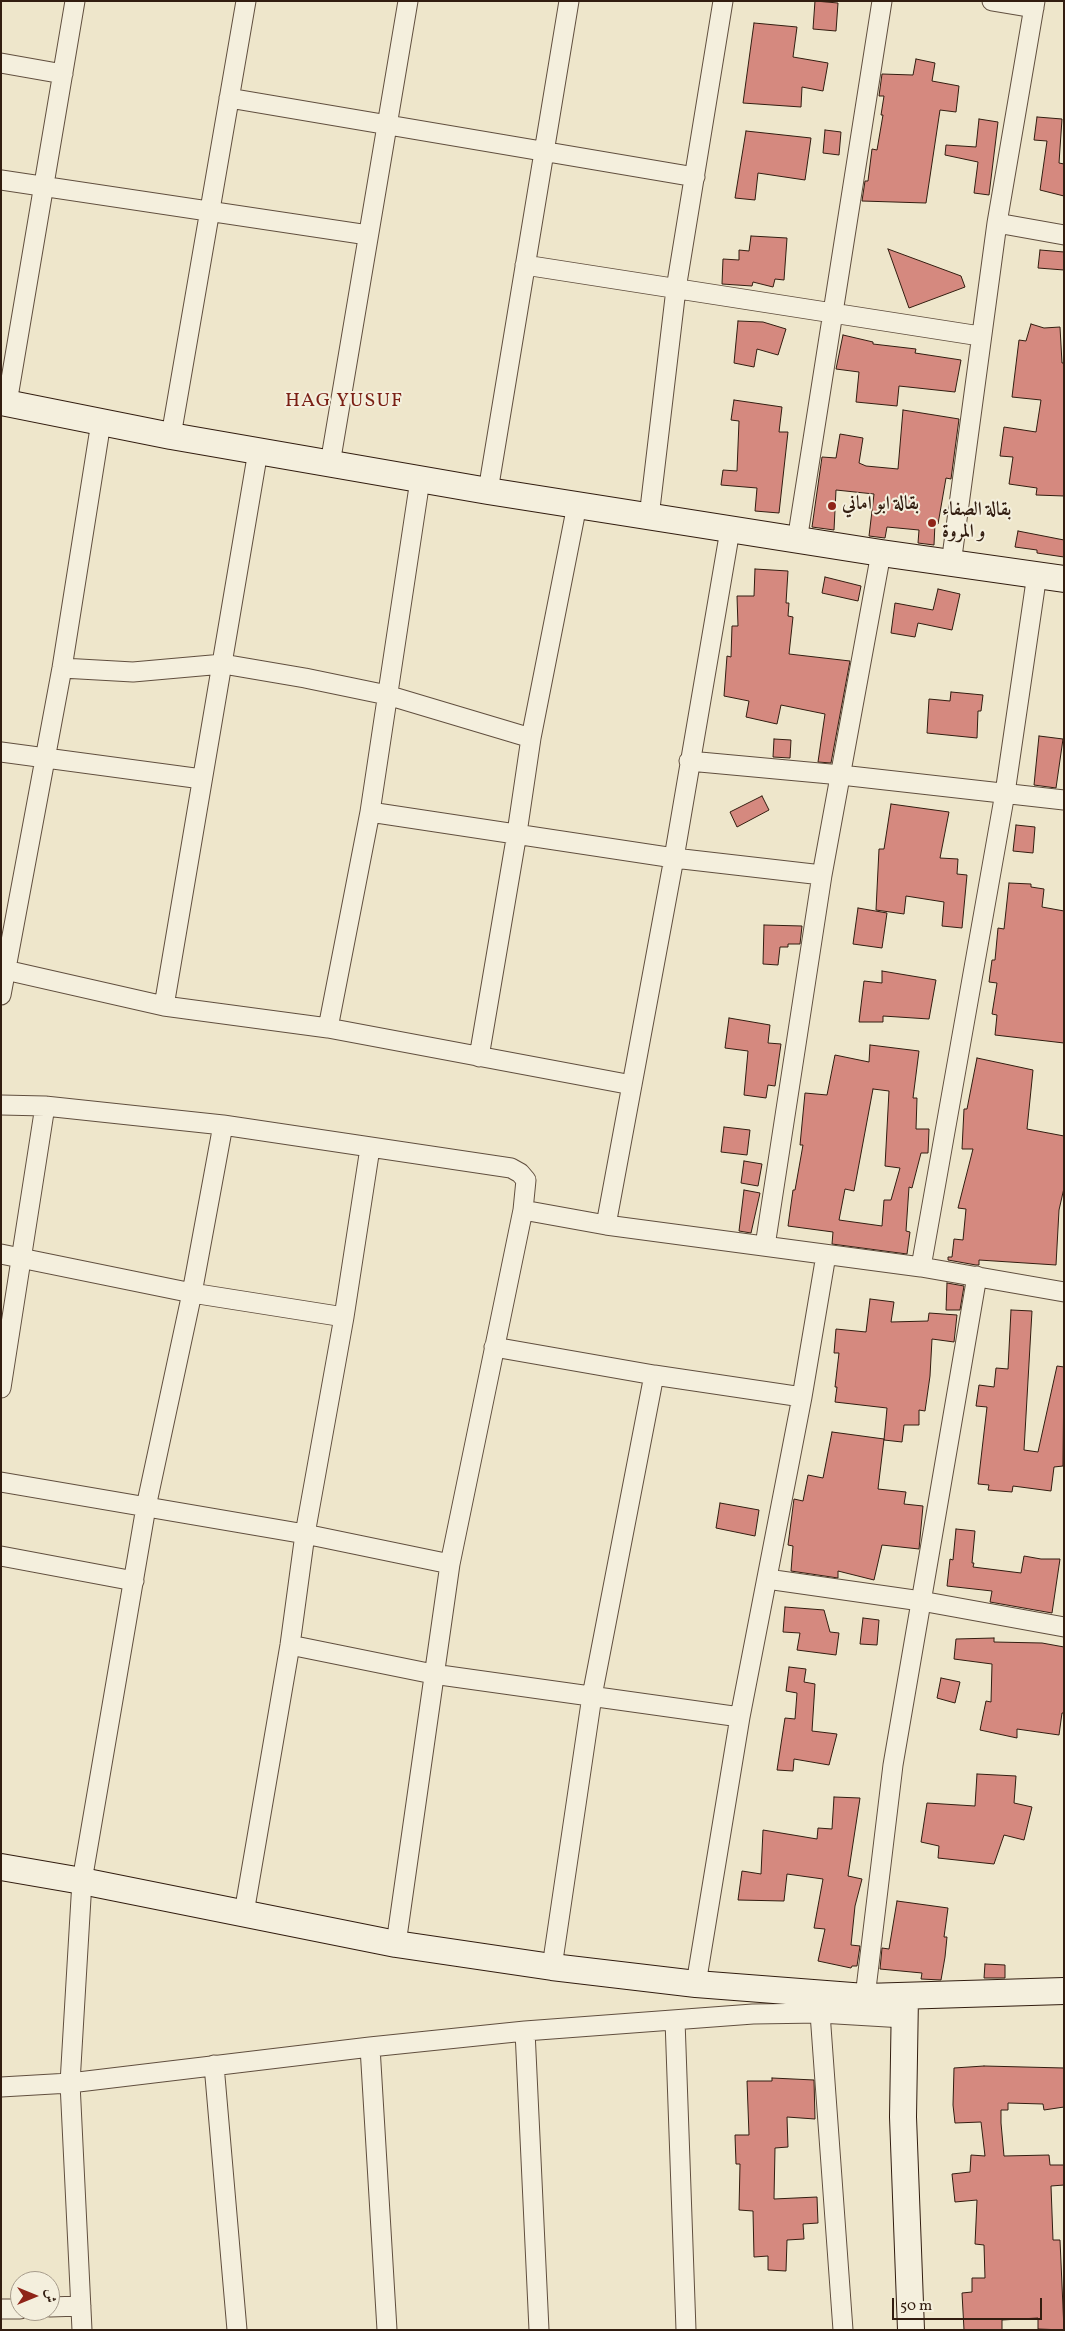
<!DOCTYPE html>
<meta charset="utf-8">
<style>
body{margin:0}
#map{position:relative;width:1065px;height:2331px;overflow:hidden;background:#eee6cb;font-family:Vollkorn,Amiri,serif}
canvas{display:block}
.frame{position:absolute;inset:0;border:2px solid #321d10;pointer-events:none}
.north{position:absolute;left:10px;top:2271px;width:50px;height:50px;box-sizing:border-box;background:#f4efdd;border:1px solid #a69b8b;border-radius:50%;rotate:90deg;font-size:14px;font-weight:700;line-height:20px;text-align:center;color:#321d10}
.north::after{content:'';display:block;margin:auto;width:18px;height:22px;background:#8f2418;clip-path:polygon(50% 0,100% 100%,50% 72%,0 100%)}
.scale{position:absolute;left:892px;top:2298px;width:150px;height:22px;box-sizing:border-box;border:2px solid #321d10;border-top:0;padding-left:6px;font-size:15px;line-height:18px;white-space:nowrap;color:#321d10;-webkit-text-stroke:4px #f4efdd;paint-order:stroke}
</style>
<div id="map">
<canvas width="1065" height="2331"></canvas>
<div class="frame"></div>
<div class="north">ش</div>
<div class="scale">50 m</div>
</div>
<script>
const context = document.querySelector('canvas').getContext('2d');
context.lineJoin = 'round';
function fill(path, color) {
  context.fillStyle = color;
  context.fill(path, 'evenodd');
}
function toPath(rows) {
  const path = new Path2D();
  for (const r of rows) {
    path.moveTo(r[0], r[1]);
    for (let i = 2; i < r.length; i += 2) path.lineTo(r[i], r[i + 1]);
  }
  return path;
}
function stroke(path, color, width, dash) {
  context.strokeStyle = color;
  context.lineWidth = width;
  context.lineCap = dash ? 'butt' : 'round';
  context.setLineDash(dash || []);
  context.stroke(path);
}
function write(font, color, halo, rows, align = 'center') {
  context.font = font + ' Vollkorn,Amiri,serif';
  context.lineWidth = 4;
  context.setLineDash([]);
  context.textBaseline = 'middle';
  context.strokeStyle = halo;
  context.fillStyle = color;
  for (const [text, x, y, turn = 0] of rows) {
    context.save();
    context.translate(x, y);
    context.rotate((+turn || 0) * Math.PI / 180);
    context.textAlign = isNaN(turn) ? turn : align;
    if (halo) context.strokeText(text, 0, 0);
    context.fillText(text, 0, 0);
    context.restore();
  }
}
const building = toPath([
 [815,1,838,3,836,31,813,29,815,1],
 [754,23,797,27,793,57,828,63,823,91,802,87,801,107,743,103,754,23],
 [916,59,935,63,932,81,959,86,956,112,940,110,926,203,862,201,865,181,868,181,872,149,877,150,883,115,881,115,884,96,879,96,882,74,913,75,916,59],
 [1037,117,1062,119,1059,163,1064,164,1064,196,1040,190,1047,141,1034,140,1037,117],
 [979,119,998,122,989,195,974,193,978,162,945,155,946,145,976,147,979,119],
 [825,130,841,132,839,155,823,153,825,130],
 [746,131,811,138,805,180,758,173,755,200,735,198,746,131],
 [751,236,787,238,784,280,775,279,773,287,753,282,752,286,722,284,723,259,739,260,739,250,749,251,751,236],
 [888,249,961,276,965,287,909,308,888,249],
 [1040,250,1064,252,1064,270,1038,268,1040,250],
 [738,321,763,322,786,329,778,355,757,349,754,367,734,363,738,321],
 [1031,324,1044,328,1060,327,1062,363,1064,363,1064,496,1036,495,1037,488,1009,484,1013,457,1000,456,1004,427,1036,432,1041,400,1012,397,1019,340,1026,341,1031,324],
 [843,335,873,342,873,344,916,349,915,353,961,360,955,392,899,386,897,406,856,402,859,372,836,369,843,335],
 [734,400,782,407,779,432,788,432,779,513,755,511,757,488,721,485,723,470,737,471,739,421,731,420,734,400],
 [903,410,959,419,951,479,946,478,938,524,935,523,934,545,918,543,919,530,887,527,885,538,869,536,874,494,836,490,834,530,812,527,822,457,836,458,840,434,863,438,859,463,866,466,898,469,903,410],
 [1018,531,1064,540,1064,557,1037,553,1037,550,1015,547,1018,531],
 [755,569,788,571,786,603,789,603,788,616,793,617,789,654,850,661,831,763,818,762,825,714,781,705,777,724,746,717,749,701,724,696,727,656,731,657,732,626,738,626,737,596,754,596,755,569],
 [825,577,861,586,858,601,822,593,825,577],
 [938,589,960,594,952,630,918,623,915,637,891,633,895,603,933,610,938,589],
 [951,692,983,695,981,711,978,711,977,738,927,733,929,699,950,701,951,692],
 [1039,736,1063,739,1056,788,1034,785,1039,736],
 [774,739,791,740,790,758,773,757,774,739],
 [762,796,769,810,737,827,730,812,762,796],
 [891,804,949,812,940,858,958,859,957,874,967,875,962,928,942,926,944,902,906,896,904,914,876,910,879,849,884,849,891,804],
 [1016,825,1035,827,1033,853,1013,851,1016,825],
 [1009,883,1031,884,1031,887,1044,889,1042,907,1064,911,1064,1043,995,1035,997,1015,992,1014,997,983,989,982,992,960,995,960,998,928,1004,929,1009,883],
 [858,908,887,913,882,948,853,944,858,908],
 [764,925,802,926,800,944,788,944,788,947,780,947,778,965,763,964,764,925],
 [882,971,936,980,929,1019,883,1016,883,1022,859,1022,864,981,882,983,882,971],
 [729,1018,770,1025,768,1043,781,1044,775,1086,768,1085,766,1098,744,1095,748,1051,725,1048,729,1018],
 [870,1045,919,1051,913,1098,917,1098,916,1129,929,1129,928,1153,921,1153,912,1188,909,1187,906,1231,910,1232,907,1254,832,1244,833,1232,788,1226,793,1190,795,1190,803,1145,800,1145,805,1093,827,1095,835,1055,869,1062,870,1045],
 [873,1089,889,1091,885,1166,900,1168,891,1200,884,1200,882,1226,839,1220,845,1189,854,1191,873,1089],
 [977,1058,1033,1070,1027,1129,1064,1136,1064,1188,1059,1210,1056,1265,979,1260,979,1265,976,1265,948,1260,948,1257,952,1257,954,1239,963,1240,966,1209,958,1208,973,1149,962,1149,964,1109,967,1109,977,1058],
 [724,1127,750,1130,747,1155,721,1152,724,1127],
 [744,1161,762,1164,758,1186,741,1183,744,1161],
 [744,1190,760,1193,751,1233,739,1231,744,1190],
 [947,1283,964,1286,960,1310,946,1310,947,1283],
 [870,1299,894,1302,891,1322,928,1321,929,1313,957,1315,954,1342,932,1339,930,1376,925,1411,919,1410,919,1425,904,1425,902,1442,884,1440,887,1408,835,1402,837,1387,835,1387,839,1353,834,1353,836,1329,866,1332,870,1299],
 [1011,1310,1032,1311,1024,1450,1038,1452,1057,1366,1064,1367,1063,1466,1054,1467,1051,1491,1013,1486,1012,1492,988,1490,989,1485,978,1484,987,1407,976,1406,979,1385,994,1387,996,1368,1008,1369,1011,1310],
 [832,1432,884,1439,878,1489,906,1492,904,1504,923,1506,919,1549,882,1545,874,1580,838,1571,838,1578,791,1571,793,1546,788,1545,794,1499,803,1501,808,1475,823,1478,832,1432],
 [720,1503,759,1510,755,1536,716,1528,720,1503],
 [956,1529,975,1531,972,1563,974,1563,973,1567,1021,1573,1024,1556,1041,1559,1060,1559,1052,1613,990,1602,992,1591,947,1586,950,1559,953,1560,956,1529],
 [785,1607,824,1610,830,1632,839,1633,836,1655,797,1650,800,1633,783,1632,785,1607],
 [863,1618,879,1620,877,1645,860,1644,863,1618],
 [994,1638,994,1642,1042,1643,1064,1647,1064,1713,1062,1713,1059,1735,1017,1729,1017,1738,980,1730,986,1701,991,1702,992,1664,954,1659,956,1639,994,1638],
 [789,1667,806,1669,804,1682,815,1684,812,1731,837,1734,829,1765,794,1759,793,1771,777,1770,785,1718,795,1719,797,1693,786,1691,789,1667],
 [941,1678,960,1682,955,1703,937,1698,941,1678],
 [977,1774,1016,1776,1014,1803,1032,1807,1024,1840,1004,1835,994,1864,938,1858,939,1846,921,1842,927,1803,975,1806,977,1774],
 [834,1797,860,1798,848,1876,862,1879,855,1906,851,1945,860,1946,857,1966,852,1966,851,1968,818,1961,825,1929,814,1928,823,1879,787,1874,784,1901,738,1900,742,1871,761,1874,763,1830,817,1839,818,1828,832,1829,834,1797],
 [897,1901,948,1908,944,1937,947,1937,945,1957,941,1980,921,1979,922,1973,880,1969,882,1948,889,1949,897,1901],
 [985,1964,1005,1965,1005,1978,984,1978,985,1964],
 [984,2066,1064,2068,1064,2107,1044,2110,1043,2104,1008,2103,1008,2110,1001,2110,1001,2123,1004,2156,1049,2155,1050,2165,1064,2165,1064,2185,1051,2186,1053,2240,1060,2240,1064,2330,1038,2329,1038,2318,1002,2320,1002,2330,964,2330,962,2293,972,2292,972,2278,985,2278,984,2245,975,2244,977,2200,955,2202,952,2174,970,2172,971,2155,985,2156,981,2122,955,2123,953,2105,954,2068,984,2066],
 [772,2078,814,2080,815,2119,787,2117,788,2147,775,2148,774,2199,817,2197,818,2223,803,2224,804,2239,787,2240,786,2271,768,2270,768,2256,754,2257,753,2211,739,2210,740,2164,736,2164,735,2135,749,2135,747,2081,772,2081,772,2078]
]);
fill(building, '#d5897f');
stroke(building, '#321d10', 1);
const street = toPath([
 [992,1,1034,8],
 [1,63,63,74],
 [229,98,695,177],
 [1,180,368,235],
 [997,223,1064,235],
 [525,265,980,336],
 [7,403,75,1],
 [171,436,246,1],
 [330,464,408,1],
 [488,491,569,1],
 [649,517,676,289,723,1],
 [797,541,882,1],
 [951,564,997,223,1035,1],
 [62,668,133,672,223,664,305,678,387,695,531,738],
 [1,752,202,779],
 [689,761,841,775,1064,800],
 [370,812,674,858,822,875],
 [1,969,164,1006,328,1028,632,1085],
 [1,995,62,668,101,422],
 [164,1006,258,451],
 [328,1028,370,812,420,480],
 [479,1057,517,833,531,738,577,505],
 [1,1105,45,1106,223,1125,511,1168,520,1173,526,1180,523,1210,450,1564,396,1944],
 [523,1210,606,1225,921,1267,1064,1292],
 [606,1225,674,858,730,530],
 [765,1246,822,875,881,553],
 [1,1254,192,1293,344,1317],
 [921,1267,1005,793,1037,574],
 [494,1347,654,1375,802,1397],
 [1,1388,45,1106],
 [1,1482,305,1534,450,1564],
 [1,1556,134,1581],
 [767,1579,921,1601,1064,1627],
 [290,1645,433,1674,740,1717],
 [244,1913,290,1645,305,1534,344,1317,370,1148],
 [552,1967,592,1696,654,1375],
 [696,1984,740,1717,802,1397,826,1255],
 [865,1997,893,1765,977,1276],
 [820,2013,843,2330],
 [675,2020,686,2330],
 [525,2031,539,2330],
 [370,2047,387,2330],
 [214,2065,237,2330],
 [1,2087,70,2083,370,2047,525,2031,753,2014,820,2013,904,2018],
 [50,2307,81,2306],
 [1,2309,20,2309],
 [82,2330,70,2083,82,1881,146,1507,192,1293,223,1125]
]);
const secondary = toPath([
 [1,402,171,436,488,491,881,553,1064,579],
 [1,1867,82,1881,396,1944,552,1967,696,1984,865,1997,1064,1991],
 [905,1996,903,2117,911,2330]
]);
stroke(street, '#614f3f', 21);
stroke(secondary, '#321d10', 28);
stroke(street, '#f4efdd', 19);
stroke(secondary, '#f4efdd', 26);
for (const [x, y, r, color] of [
 [832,506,5,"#8f2418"],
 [932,523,5,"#8f2418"]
]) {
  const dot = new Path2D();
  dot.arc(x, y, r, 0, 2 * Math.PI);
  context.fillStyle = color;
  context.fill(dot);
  stroke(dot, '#f4efdd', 2);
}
write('bold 19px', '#321d10', '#f4efdd', [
 ["بقالة ابو اماني",842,506],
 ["بقالة الصفاء",942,512],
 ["و المروة",942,534]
], 'left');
context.letterSpacing = '1px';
write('20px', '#7a1f14', '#f4efdd', [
 ["HAG YUSUF",344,402]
]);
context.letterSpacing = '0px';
</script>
